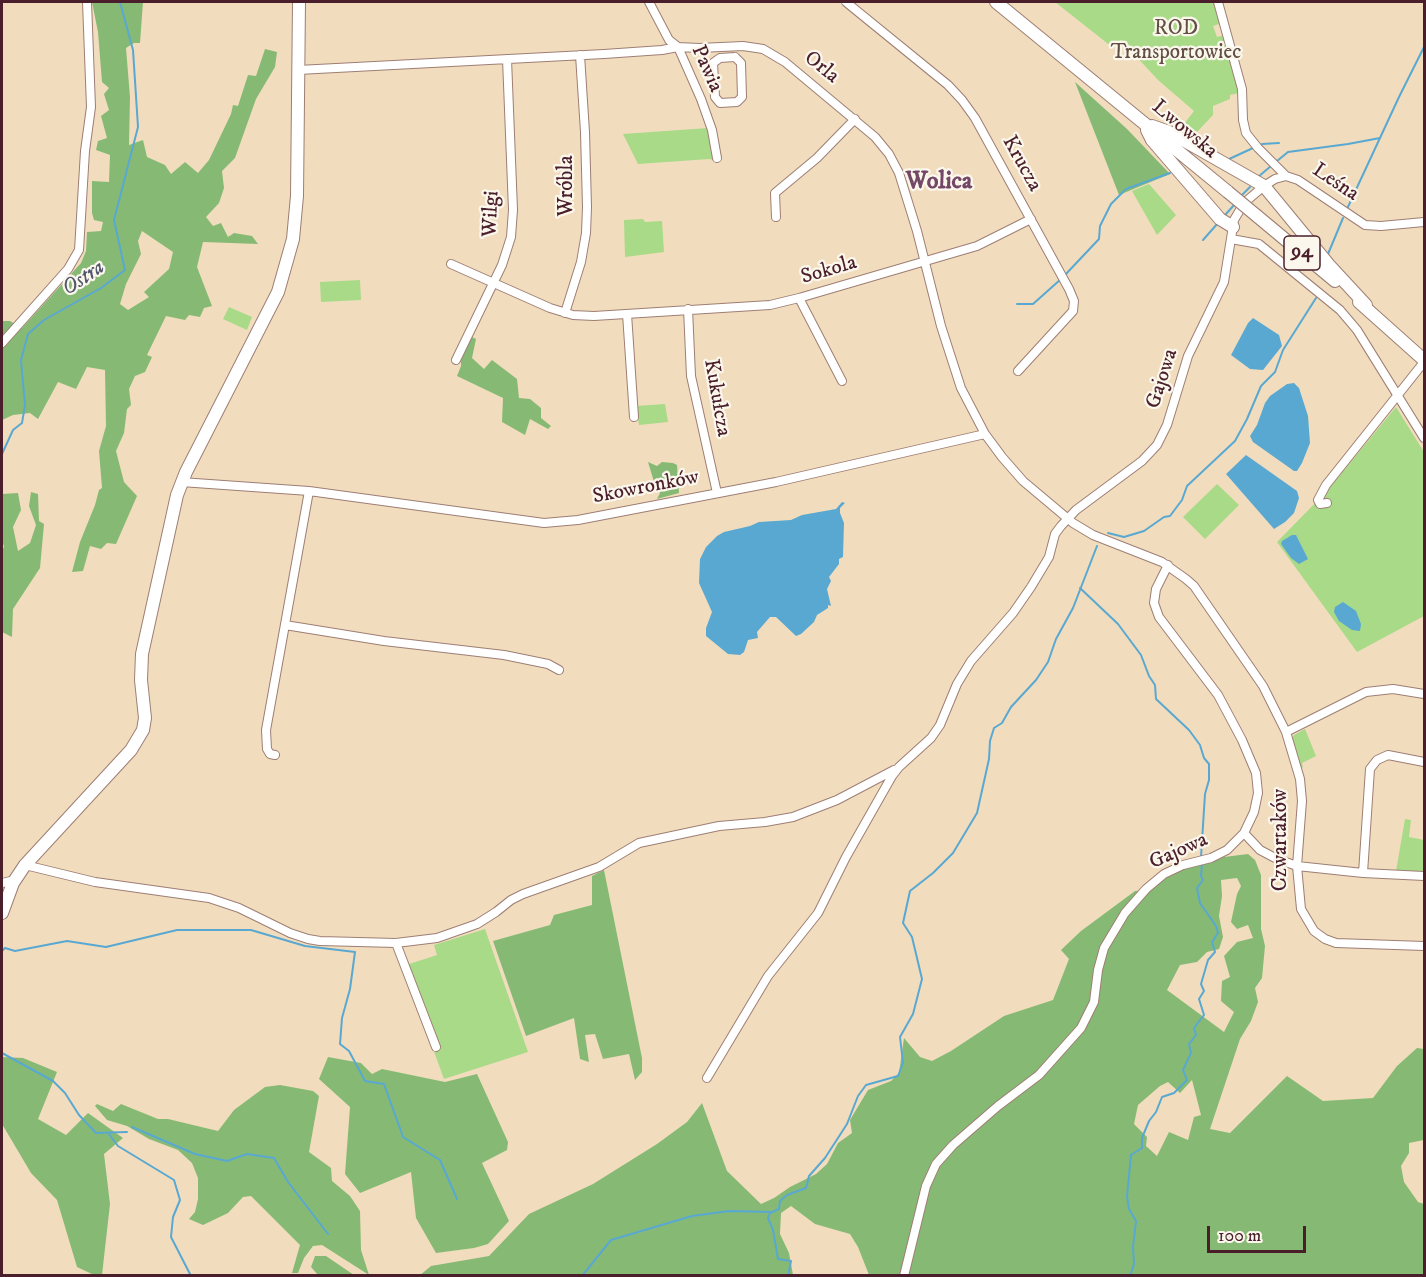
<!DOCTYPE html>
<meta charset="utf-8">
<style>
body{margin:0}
#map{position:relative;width:1426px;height:1277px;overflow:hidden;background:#f1ddbd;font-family:"IM FELL DW Pica",serif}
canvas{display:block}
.frame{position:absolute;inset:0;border:3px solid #4a1f2b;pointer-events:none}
.scale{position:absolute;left:1207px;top:1226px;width:99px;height:27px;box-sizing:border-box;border:3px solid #4a1f2b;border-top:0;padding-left:8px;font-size:18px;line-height:21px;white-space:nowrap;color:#4a1f2b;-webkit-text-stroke:4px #fbf7ec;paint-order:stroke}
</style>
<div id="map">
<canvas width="1426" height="1277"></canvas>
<div class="frame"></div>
<div class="scale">100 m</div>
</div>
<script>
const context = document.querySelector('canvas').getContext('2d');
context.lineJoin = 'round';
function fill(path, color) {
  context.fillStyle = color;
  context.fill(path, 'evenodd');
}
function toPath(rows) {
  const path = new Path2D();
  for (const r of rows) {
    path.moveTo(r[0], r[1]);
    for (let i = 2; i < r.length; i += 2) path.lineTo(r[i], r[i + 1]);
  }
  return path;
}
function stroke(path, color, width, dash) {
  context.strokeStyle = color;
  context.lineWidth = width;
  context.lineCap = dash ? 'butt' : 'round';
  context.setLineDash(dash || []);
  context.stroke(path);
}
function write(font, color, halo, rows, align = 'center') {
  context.font = font + ' "IM FELL DW Pica",serif';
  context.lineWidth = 4.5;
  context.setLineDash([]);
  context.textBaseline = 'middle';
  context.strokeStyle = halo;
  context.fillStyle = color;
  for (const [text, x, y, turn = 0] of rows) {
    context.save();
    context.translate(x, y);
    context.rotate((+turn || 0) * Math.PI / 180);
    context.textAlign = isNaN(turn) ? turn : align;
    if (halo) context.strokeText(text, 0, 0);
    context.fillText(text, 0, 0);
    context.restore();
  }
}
fill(toPath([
 [1055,2,1215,2,1222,23,1213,26,1217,37,1225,35,1239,93,1230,95,1230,99,1213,106,1213,115,1197,132,1184,124,1194,111,1158,80,1121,40,1112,47],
 [708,128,714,160,709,159,638,164,623,134],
 [1149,184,1176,215,1157,235,1132,191],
 [643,219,645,222,662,221,664,252,625,257,624,220],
 [360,280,361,300,321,302,320,282],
 [229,307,252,317,247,330,223,319],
 [665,404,668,422,639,425,636,406],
 [1396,407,1424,452,1424,616,1357,652,1277,542,1326,492],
 [1217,484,1239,505,1205,539,1183,517],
 [1305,729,1316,756,1302,763,1303,767,1301,768,1292,738,1294,735],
 [1405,819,1411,820,1409,837,1424,840,1424,873,1396,871],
 [485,929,528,1052,444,1079,403,966,437,955,434,945]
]), '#a8da88');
fill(toPath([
 [92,2,143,2,140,43,134,43,126,48,130,97,129,145,143,140,147,157,165,165,171,174,185,162,198,173,209,160,231,114,233,105,238,106,248,75,256,76,265,49,277,52,275,67,256,99,235,158,222,171,224,188,219,203,206,217,213,226,221,223,228,237,234,233,252,236,258,244,203,242,197,267,212,306,204,308,200,317,189,315,185,320,166,316,147,355,152,357,145,372,135,376,129,389,131,405,127,409,124,433,116,451,124,482,137,496,116,544,107,543,101,549,90,546,83,571,72,572,80,542,95,505,99,490,102,488,99,451,106,426,105,370,87,367,76,389,58,382,38,419,30,413,13,415,2,420,2,321,10,321,22,328,81,263,86,251,87,232,101,231,103,222,94,220,92,213,92,181,109,182,110,155,96,150,98,141,107,138,101,116,109,110,104,94,109,88,102,82,98,32],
 [142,231,173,252,169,269,144,292,149,297,128,310,120,304,126,284,141,254,138,241],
 [1075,82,1127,129,1170,174,1119,195],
 [472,337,476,339,472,358,484,369,492,360,517,379,519,398,530,399,541,408,541,418,551,426,548,429,530,419,525,435,502,422,503,398,457,376,461,366,461,359],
 [648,462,657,466,662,462,673,463,677,465,679,493,657,499,660,493,655,485],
 [31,492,38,494,39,521,44,524,40,568,13,609,12,637,2,632,2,550,4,547,2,540,2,494,18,493,21,510,13,527,18,551,30,543,36,525,29,506],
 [1248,854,1255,860,1261,875,1261,929,1265,946,1262,978,1255,988,1258,1002,1251,1021,1240,1039,1210,1129,1230,1133,1287,1076,1323,1101,1373,1098,1397,1066,1417,1048,1424,1049,1424,1140,1409,1143,1409,1153,1401,1166,1404,1182,1418,1202,1424,1204,1424,1275,869,1275,858,1247,850,1234,815,1224,791,1206,781,1213,780,1234,789,1253,793,1275,419,1276,431,1266,489,1256,529,1214,593,1184,657,1144,687,1122,702,1103,727,1171,761,1204,774,1198,790,1187,816,1174,827,1164,838,1143,852,1133,850,1120,868,1090,891,1081,899,1073,904,1038,920,1057,932,1061,951,1051,1004,1016,1053,1000,1069,959,1061,950,1081,931,1135,891,1147,890,1157,881,1182,869,1224,857],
 [1237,878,1241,886,1237,894,1231,922,1237,929,1248,925,1253,938,1237,942,1224,956,1230,977,1222,981,1221,1001,1234,1012,1224,1032,1167,990,1180,965,1197,962,1207,952,1219,949,1223,937,1219,916,1222,896,1221,880],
 [1192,1080,1201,1115,1194,1117,1188,1140,1169,1132,1157,1156,1146,1146,1147,1137,1134,1124,1138,1105,1160,1086,1168,1082,1180,1093],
 [604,870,642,1058,642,1072,635,1080,629,1054,603,1059,595,1034,585,1035,589,1062,580,1059,574,1018,526,1036,493,941,550,925,554,915,592,905,592,876],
 [2,1057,23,1058,57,1072,38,1119,66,1135,88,1113,123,1138,104,1154,110,1204,102,1275,94,1275,77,1267,57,1200,31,1173,2,1124],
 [328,1057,361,1063,372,1074,382,1069,445,1082,477,1074,508,1142,507,1150,482,1163,509,1221,488,1244,474,1248,436,1253,416,1218,411,1172,360,1193,345,1174,350,1107,319,1079],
 [280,1085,313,1091,319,1096,309,1152,331,1168,332,1181,350,1196,360,1211,361,1250,369,1275,322,1245,313,1246,304,1258,298,1273,292,1273,300,1245,251,1196,243,1197,228,1213,203,1225,189,1219,195,1212,198,1199,198,1178,192,1163,178,1150,149,1139,127,1126,107,1120,95,1106,97,1104,113,1111,121,1104,158,1119,168,1119,218,1131,234,1110,265,1087],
 [315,1256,326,1256,354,1275,318,1275,311,1267]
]), '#86ba74');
fill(toPath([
 [1253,318,1279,335,1282,346,1263,370,1250,369,1231,355,1248,323],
 [1294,383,1299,388,1308,416,1310,443,1302,463,1297,471,1294,471,1253,442,1250,436,1257,425,1265,403,1270,396,1287,384],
 [1246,455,1297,491,1299,498,1294,513,1285,522,1274,529,1226,474],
 [842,502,845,503,840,508,840,513,844,523,843,557,839,559,839,564,829,577,831,581,827,589,831,606,828,605,828,608,817,615,814,622,801,634,796,636,776,617,770,617,757,632,758,638,748,640,744,652,740,655,728,654,706,636,706,628,712,612,699,583,700,559,706,547,717,536,724,532,750,526,759,522,791,520,802,515,836,509],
 [1292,535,1296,535,1308,559,1299,564,1291,558,1281,544,1282,541],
 [1343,602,1356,611,1361,624,1360,631,1352,630,1339,621,1334,612,1335,607]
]), '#59a8d2');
stroke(toPath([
 [1262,144,1279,143],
 [1227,160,1253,148],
 [1277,161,1288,152,1348,144,1380,138],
 [1258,177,1271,166],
 [1240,197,1250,187],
 [1347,209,1399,97,1424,47],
 [1225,215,1235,204],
 [1203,240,1218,223],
 [1328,254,1343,218],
 [1065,275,1099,239,1100,226,1111,204,1126,189,1170,173],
 [1017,304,1033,304,1061,279],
 [2,454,13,430,22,423,25,405,21,360,28,334,44,320,101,288,125,270,114,220,138,127,133,50,120,2],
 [1108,533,1124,537,1144,531,1164,517,1170,516,1182,500,1187,486,1235,441,1247,419,1261,386,1275,372,1283,350,1316,298],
 [1080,588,1118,624,1141,655,1149,676,1155,685,1156,699,1189,730,1200,745,1204,758,1209,764,1209,780,1205,794,1201,857],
 [2,951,5,948,15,951,67,941,106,947,177,930,251,930,305,946,355,952,350,989,342,1018,340,1044,349,1051,365,1081,384,1084,403,1137,440,1160,457,1199],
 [2,1053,53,1081,65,1093,79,1115,96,1133,127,1132],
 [132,1127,195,1154,227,1161,247,1154,274,1158,288,1182,328,1234],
 [108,1133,118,1146,174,1180,180,1200,173,1217,171,1237,191,1276],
 [582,1276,611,1240,692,1216,729,1211,770,1212],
 [788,1276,791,1261,778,1259,773,1230,768,1218,770,1213,779,1209,780,1201,787,1195,806,1188,809,1176,825,1158,847,1124,858,1096,866,1085,898,1076,903,1063,900,1037,913,1014,922,979,912,937,903,923,910,891,933,873,953,853,977,813,989,759,990,741,994,728,1002,723,1011,707,1036,680,1048,662,1056,639,1073,608,1097,546],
 [1130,1276,1134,1264,1133,1247,1136,1221,1129,1209,1127,1196,1131,1155,1142,1148,1142,1138,1149,1121,1156,1112,1162,1097,1174,1093,1187,1080,1183,1070,1191,1053,1189,1044,1196,1035,1194,1028,1204,1015,1199,999,1204,991,1201,984,1208,960,1215,952,1212,942,1218,933,1216,926,1200,903,1197,888,1203,880,1201,876,1202,863]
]), '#59a8d2', 2);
const street = toPath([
 [649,2,669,40,678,47,701,99,712,130,717,158],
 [846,2,948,85,962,100,975,118,1069,289,1074,301,1073,311,1018,371],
 [1218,2,1242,89,1243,120,1246,133,1258,148,1286,176],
 [735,57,741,63,742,97,737,102,720,103,715,97,713,63,720,58,735,57],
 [298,70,604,54,662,50,678,47,699,48,743,46,763,49,785,62,875,137,889,154,899,173,917,231,941,326,961,388,985,434,1002,457,1023,481,1073,523,1093,535,1162,562,1186,579,1194,586,1263,686,1286,732,1300,779,1302,801,1297,866,1301,909,1314,931,1325,939,1336,943,1424,946],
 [776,217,775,193,817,158,855,119],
 [1231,239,1259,244,1340,310,1357,330,1424,438],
 [451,264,550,308,573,315,594,316,770,305,799,298,977,246,1031,219],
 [799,298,842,381],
 [688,309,691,376,717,493],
 [565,313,581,262,586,233,587,207,585,132,580,55],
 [627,314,634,417],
 [2,343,68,269,79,250,85,151,91,107,87,2],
 [456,360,502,265,511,237,513,210,507,59],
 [181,482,309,491,544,523,578,520,776,482,985,434],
 [1327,503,1320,504,1318,500,1326,485,1424,362],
 [285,625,384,641,504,655,548,664,559,670],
 [1286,732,1366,692,1393,689,1424,694],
 [275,755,270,754,267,749,266,730,309,491],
 [1244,833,1260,850,1277,859,1297,866,1363,873,1424,876],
 [25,865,95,882,209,898,239,908,290,933,308,939,320,941,396,943,437,938,477,924,496,912,511,900,523,894,599,867,639,843,719,826,765,822,793,817,837,800,894,770],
 [1363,873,1370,769,1377,760,1388,755,1424,762],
 [2,883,15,880],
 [396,943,436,1047],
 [707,1078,768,976,818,913,846,857,892,776,899,767,931,738,940,725,957,684,971,661,1013,613,1031,587,1049,557,1055,534,1061,526,1076,510,1142,461,1157,445,1167,425,1188,356,1224,282,1234,220,1244,203,1264,186,1275,179,1286,176,1298,180,1365,225,1381,226,1424,222],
 [904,1276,926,1186,936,1164,953,1145,998,1106,1039,1075,1081,1028,1094,1002,1098,970,1104,948,1125,913,1146,889,1164,874,1183,865,1211,858,1227,850,1244,833,1254,812,1258,793,1256,773,1242,740,1218,695,1159,617,1154,603,1156,589,1168,565]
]);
const secondary = toPath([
 [2,913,13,883,25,865,131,750,143,730,145,718,141,680,142,654,177,495,186,472,278,292,293,239,297,196,299,2]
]);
const primary = toPath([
 [996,2,1228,192],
 [1152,126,1169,132,1264,186,1329,265,1366,305],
 [1147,130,1152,140,1220,219,1233,227],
 [1257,216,1335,281],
 [1359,302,1424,360]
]);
stroke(street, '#9e7e74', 10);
stroke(secondary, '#9e7e74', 14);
stroke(primary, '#9e7e74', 14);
stroke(street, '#fff', 8);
stroke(secondary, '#fff', 12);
stroke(primary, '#fff', 12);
const primaryBridge = toPath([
 [1228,192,1257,216]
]);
stroke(primaryBridge, '#9e7e74', 14, []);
stroke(primaryBridge, '#fff', 12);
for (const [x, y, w] of [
 [1302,253,36]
]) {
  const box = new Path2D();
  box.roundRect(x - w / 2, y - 17, w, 34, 4.5);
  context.fillStyle = '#fbf7ec';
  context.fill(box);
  stroke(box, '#4a1f2b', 1.5);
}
write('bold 20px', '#4a1f2b', null, [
 ["94",1302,253]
]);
write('21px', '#624e42', '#fbf7ec', [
 ["ROD",1176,30],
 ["Transportowiec",1176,54]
]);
write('21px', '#4a1f2b', '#fbf7ec', [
 ["Orla",821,68,39],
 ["Pawia",706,69,66],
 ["Lwowska",1184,130,40],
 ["Krucza",1021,164,61],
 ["Leśna",1335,183,34],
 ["Wróbla",568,186,-90],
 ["Wilgi",492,214,-87],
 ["Sokola",829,271,-16],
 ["Gajowa",1163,379,-72],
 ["Kukułcza",716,398,80],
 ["Skowronków",646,488,-11],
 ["Czwartaków",1282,840,-90],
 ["Gajowa",1179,852,-24]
]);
write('italic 22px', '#50566e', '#fbf7ec', [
 ["Ostra",84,279,-34]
]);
write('bold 24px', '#734766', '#fbf7ec', [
 ["Wolica",939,183]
]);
</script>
